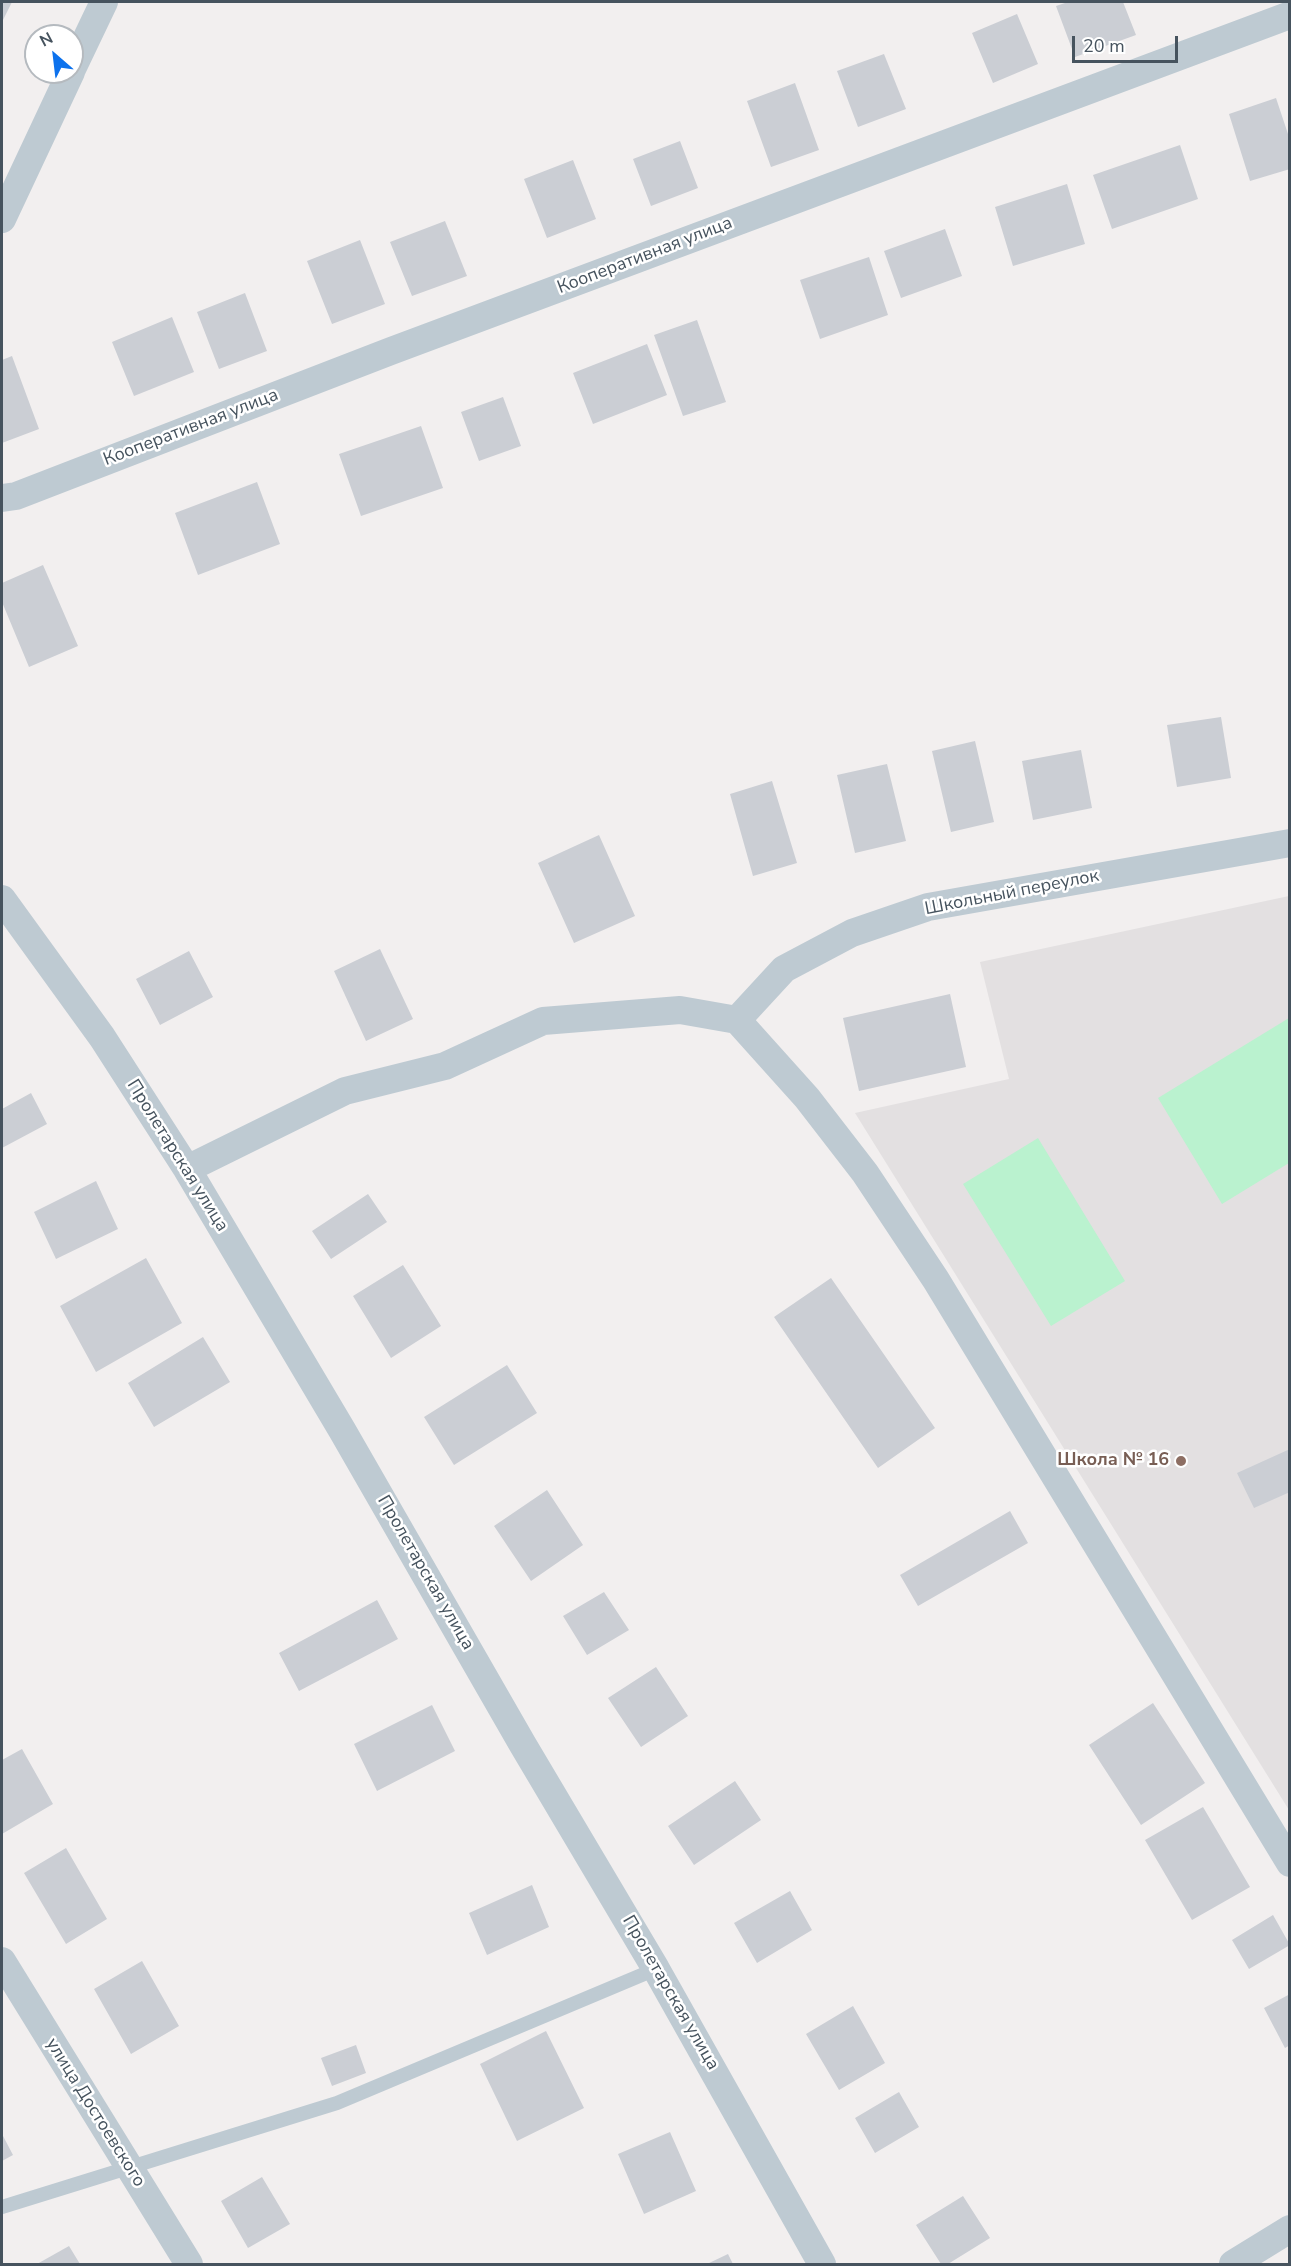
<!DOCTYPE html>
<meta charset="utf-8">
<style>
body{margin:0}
#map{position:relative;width:1291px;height:2266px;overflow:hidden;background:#f2efef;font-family:"Nunito Sans",sans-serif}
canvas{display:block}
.frame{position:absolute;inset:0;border:3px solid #46535e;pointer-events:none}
.north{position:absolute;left:24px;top:24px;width:60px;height:60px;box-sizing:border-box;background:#fff;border:2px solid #b5babf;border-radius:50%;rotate:332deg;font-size:16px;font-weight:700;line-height:24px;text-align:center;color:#46535e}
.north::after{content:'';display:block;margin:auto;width:21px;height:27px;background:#0d72ed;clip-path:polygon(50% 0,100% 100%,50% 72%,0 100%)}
.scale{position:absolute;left:1072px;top:36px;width:106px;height:27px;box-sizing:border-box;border:3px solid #46535e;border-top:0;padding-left:8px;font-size:18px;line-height:21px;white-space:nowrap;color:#46535e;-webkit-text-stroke:4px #fff;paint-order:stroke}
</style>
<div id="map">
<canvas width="1291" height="2266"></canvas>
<div class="frame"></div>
<div class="north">N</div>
<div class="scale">20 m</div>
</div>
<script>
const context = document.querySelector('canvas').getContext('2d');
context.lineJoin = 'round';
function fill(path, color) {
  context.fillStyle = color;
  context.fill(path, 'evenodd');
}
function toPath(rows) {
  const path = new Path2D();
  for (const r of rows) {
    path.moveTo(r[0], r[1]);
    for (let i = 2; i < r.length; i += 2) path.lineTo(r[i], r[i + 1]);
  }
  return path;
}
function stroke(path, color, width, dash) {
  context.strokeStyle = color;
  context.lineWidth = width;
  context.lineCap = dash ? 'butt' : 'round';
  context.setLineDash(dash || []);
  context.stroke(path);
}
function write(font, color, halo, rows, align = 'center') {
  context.font = font + ' "Nunito Sans",sans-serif';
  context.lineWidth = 5;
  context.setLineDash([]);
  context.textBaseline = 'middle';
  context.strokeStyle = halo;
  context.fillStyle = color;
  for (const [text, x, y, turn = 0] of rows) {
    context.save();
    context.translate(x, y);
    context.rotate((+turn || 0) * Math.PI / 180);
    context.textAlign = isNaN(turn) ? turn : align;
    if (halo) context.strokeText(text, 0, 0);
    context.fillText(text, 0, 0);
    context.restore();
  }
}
fill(toPath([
 [1289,896,1289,1810,855,1113,1009,1079,980,962]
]), '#e3e0e1');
fill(toPath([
 [1289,1018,1289,1163,1222,1204,1158,1098],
 [1038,1138,1125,1281,1051,1326,963,1184]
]), '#baf2cf');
fill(toPath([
 [2,2,12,2,2,22],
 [1068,2,1123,2,1136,35,1075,57,1056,6],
 [1017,14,1038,64,993,83,972,33],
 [884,54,906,109,858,127,837,71],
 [795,83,819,150,771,167,747,101],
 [1276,98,1290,140,1290,169,1250,181,1229,114],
 [680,141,698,188,651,206,633,159],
 [1180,145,1198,199,1112,229,1093,175],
 [573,160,596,219,547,238,524,179],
 [1067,184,1085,244,1013,266,995,207],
 [445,221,467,276,412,296,390,242],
 [945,229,962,276,901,298,884,251],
 [360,240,385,304,332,324,307,261],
 [869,257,888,315,820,339,800,280],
 [245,293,267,351,219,369,197,312],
 [172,317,194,372,134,396,112,342],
 [697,320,726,402,683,416,654,335],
 [647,344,667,395,593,424,573,373],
 [12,356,39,429,2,443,2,360],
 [503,397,521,446,479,461,461,412],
 [421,426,443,488,361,516,339,454],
 [257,482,280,544,198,575,175,513],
 [43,565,78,646,29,667,2,602,2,583],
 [1221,717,1231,778,1177,787,1167,725],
 [975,741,994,822,951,832,932,751],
 [1081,750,1092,808,1033,820,1022,761],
 [887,764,906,841,855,853,837,775],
 [772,781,797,863,753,876,730,794],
 [599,835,635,916,574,943,538,863],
 [380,949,413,1019,366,1041,334,971],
 [189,951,213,997,160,1025,136,979],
 [950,994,966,1067,859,1091,843,1018],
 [31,1093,47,1124,2,1148,2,1109],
 [96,1181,118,1229,56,1259,34,1212],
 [368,1194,387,1222,331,1259,312,1231],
 [146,1258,182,1323,96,1372,60,1306],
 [403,1265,441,1326,391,1358,353,1296],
 [831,1278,935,1428,878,1468,774,1317],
 [203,1337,230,1382,154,1427,128,1383],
 [507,1365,537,1413,454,1465,424,1417],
 [1290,1449,1290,1492,1254,1508,1237,1473],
 [547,1490,583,1545,531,1581,494,1526],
 [1010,1511,1028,1543,918,1606,900,1575],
 [604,1592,629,1630,587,1655,563,1616],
 [377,1600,398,1639,299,1691,279,1653],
 [656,1667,688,1716,641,1747,608,1698],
 [1153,1703,1205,1783,1141,1825,1089,1745],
 [432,1705,455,1751,377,1791,354,1744],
 [22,1749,53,1804,2,1834,2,1760],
 [735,1781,761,1820,694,1865,668,1826],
 [1203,1807,1250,1887,1192,1920,1145,1840],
 [66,1848,107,1919,66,1944,24,1873],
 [532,1885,549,1927,487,1955,469,1913],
 [790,1891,812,1930,757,1963,734,1923],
 [1273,1915,1290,1945,1249,1969,1232,1940],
 [142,1961,179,2026,131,2054,94,1989],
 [1290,1994,1290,2045,1285,2048,1264,2008],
 [853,2006,885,2063,839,2090,806,2034],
 [546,2031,584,2108,517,2141,480,2064],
 [356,2045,366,2073,332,2086,321,2058],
 [899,2092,919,2127,875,2153,855,2118],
 [670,2132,696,2191,644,2214,618,2154],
 [2,2134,13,2155,2,2161],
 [262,2177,290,2224,248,2248,221,2201],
 [963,2196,990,2238,948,2264,941,2264,916,2225],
 [69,2246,80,2264,37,2264],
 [728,2254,733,2264,707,2264]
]), '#cbced4');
stroke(toPath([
 [2,2207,337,2103,656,1969]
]), '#becad2', 14);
stroke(toPath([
 [72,69,104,2],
 [2,219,71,72],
 [2,498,16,496,391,351,1290,15],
 [2,899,102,1037,187,1169,342,1430,523,1745,656,1969,822,2264],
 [737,1020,807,1098,865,1173,936,1280,1290,1863],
 [187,1169,345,1091,445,1066,543,1021,680,1010,737,1020,784,969,852,933,928,907,1290,843],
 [2,1961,189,2264],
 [1233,2264,1290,2229]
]), '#becad2', 28);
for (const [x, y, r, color] of [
 [1181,1461,6,"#8d6e63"]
]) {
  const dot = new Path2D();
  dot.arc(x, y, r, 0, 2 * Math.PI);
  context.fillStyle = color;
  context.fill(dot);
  stroke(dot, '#fff', 2);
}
write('18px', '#46535e', '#fff', [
 ["Кооперативная улица",645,256,-21],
 ["Кооперативная улица",191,428,-21],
 ["Школьный переулок",1012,893,-11],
 ["Пролетарская улица",177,1156,58],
 ["Пролетарская улица",425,1573,60],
 ["Пролетарская улица",670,1993,60],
 ["улица Достоевского",95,2113,58]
]);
write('bold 18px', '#785e54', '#fff', [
 ["Школа № 16",1169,1461]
], 'right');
</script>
